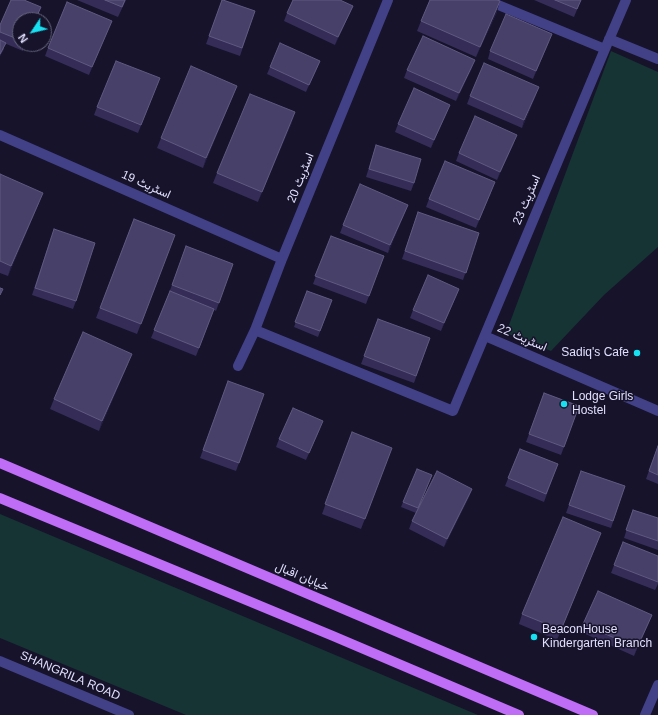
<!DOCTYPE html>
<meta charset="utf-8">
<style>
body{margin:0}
#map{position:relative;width:658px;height:715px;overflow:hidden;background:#16132b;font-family:Arial,sans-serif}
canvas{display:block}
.north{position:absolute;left:12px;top:12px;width:40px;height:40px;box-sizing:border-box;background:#16132b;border:1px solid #67657f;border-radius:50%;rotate:235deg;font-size:11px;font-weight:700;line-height:16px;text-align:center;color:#e1dffd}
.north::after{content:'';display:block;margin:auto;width:14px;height:18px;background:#17e0f1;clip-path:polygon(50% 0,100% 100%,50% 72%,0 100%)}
</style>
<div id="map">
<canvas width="658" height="715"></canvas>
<div class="north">N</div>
</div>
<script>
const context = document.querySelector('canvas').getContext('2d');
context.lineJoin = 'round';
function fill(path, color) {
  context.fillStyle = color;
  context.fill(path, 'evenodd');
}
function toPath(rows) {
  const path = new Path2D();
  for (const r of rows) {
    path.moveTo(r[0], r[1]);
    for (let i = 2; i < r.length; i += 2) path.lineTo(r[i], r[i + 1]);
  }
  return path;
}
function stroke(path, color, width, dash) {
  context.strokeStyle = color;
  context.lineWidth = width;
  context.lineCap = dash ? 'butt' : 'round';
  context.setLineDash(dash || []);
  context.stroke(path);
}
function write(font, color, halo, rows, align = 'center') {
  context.font = font + ' Arial,Vazirmatn,sans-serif';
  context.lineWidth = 3;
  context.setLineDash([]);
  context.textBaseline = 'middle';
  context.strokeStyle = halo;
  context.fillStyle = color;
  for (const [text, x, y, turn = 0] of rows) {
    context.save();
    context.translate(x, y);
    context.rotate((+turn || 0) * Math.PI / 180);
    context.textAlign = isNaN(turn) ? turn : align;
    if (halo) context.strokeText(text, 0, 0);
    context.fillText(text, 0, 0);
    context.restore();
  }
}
fill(toPath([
 [611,51,658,72,658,247,604,295,551,351,506,333],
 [0,514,478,715,186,715,0,638]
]), '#163433');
stroke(toPath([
 [486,0,605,49],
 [609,39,658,59],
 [0,135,282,259],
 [255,330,453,411,605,49,626,0],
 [485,336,658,411],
 [238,366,255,330,282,259,388,0],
 [0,661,129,715],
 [645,715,658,685]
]), '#424187', 10);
stroke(toPath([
 [0,463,593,715],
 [0,498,333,636,519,715]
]), '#bf6cf6', 10);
fill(toPath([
 [77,0,126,0,118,17],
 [222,0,255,11,240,56,206,44],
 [534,0,581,0,574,17],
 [353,6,350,13,335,45,284,21,287,13],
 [41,7,36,20,20,20,20,44,26,44,23,51,4,43,4,49,0,56,0,25],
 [497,12,476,57,417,31,421,21],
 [109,28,89,75,45,56,48,48],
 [549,42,533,79,488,59,490,51],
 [320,61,306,92,267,74,270,67],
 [472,68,456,101,404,78,407,70],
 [160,78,138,133,94,115,97,107],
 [237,86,203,168,157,148,161,138],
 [536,95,522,128,467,104,470,96],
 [295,112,258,202,213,183,217,173],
 [447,112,431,148,395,132,398,124],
 [514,143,497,180,456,161,459,153],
 [376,145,414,183,411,191,366,177],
 [0,174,39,203,8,276,0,273],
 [492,190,476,228,426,207,429,199],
 [408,205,388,253,340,233,343,225],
 [418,212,479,233,463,280,402,259],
 [134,219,175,235,137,334,96,318],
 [331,236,384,256,366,304,313,284],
 [51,237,76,301,73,309,32,295],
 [186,246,233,264,216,311,214,310,196,356,151,338,169,293],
 [459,289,441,331,410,318,413,310],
 [307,291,332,300,318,337,294,327],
 [378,319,430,338,414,383,361,364],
 [128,364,99,431,50,409,54,399],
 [228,381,264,394,236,471,200,458],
 [544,393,579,406,561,455,526,442],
 [320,429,306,460,276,447,279,439],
 [352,432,392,448,361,529,322,514],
 [658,445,658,484,646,479],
 [520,449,558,464,544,502,505,486],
 [581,471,625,486,611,528,566,513],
 [472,489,469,497,444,547,409,529,412,521,416,513,401,507,403,502,421,503],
 [633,510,658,518,658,550,624,538],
 [623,542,658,556,658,584,655,590,611,573],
 [597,543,557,640,519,624,522,614],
 [652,615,634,656,581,632,583,624]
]), '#352d57');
fill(toPath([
 [500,1,497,12,476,57,480,47],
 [353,6,350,13,335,45,338,37],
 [112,21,109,28,89,75,92,67],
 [552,34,549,42,533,79,536,71],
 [475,60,472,68,456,101,459,93],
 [320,61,317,69,306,92,309,85],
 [237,86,233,96,203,168,206,158],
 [539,87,536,95,522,128,524,120],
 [450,105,447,112,431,148,434,140],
 [295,112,292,123,258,202,262,192],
 [517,135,514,143,497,180,500,172],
 [495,182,492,190,476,228,479,220],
 [43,193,39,203,8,276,11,266],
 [408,205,405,213,388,253,390,245],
 [459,289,456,297,441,331,444,323],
 [132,354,128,364,99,431,102,421],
 [323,421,320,429,306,460,309,453],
 [472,489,469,497,444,547,447,539],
 [601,533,597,543,557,640,561,630],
 [652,615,649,623,634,656,637,648]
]), '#211b3e');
const building = toPath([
 [11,0,24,0,41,7,35,20,20,20,20,40,0,32,0,25,11,0],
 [105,0,125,0,122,7,105,0],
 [222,0,223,0,255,11,242,48,209,36,222,0],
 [293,0,340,0,353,6,338,37,287,13,293,0],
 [430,0,497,0,500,1,480,47,421,21,430,0],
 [555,0,581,0,577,9,555,0],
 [67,2,112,21,92,67,48,48,67,2],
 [506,14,552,34,536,71,490,51,506,14],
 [423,36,475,60,459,93,407,70,423,36],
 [0,40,6,43,0,54,0,40],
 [280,43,320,61,309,85,270,67,280,43],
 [116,61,160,78,141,125,97,107,116,61],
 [484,63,539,87,524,120,470,96,484,63],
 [191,66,237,86,206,158,161,138,191,66],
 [414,88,450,105,434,140,398,124,414,88],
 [250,94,295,112,262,192,217,173,250,94],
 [475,116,517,135,500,172,459,153,475,116],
 [376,145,421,159,414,183,369,169,376,145],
 [445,161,495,182,479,220,429,199,445,161],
 [0,174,43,193,11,266,0,261,0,174],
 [360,184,408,205,390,245,343,225,360,184],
 [418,212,479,233,466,273,405,251,418,212],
 [134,219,175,235,141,324,100,308,134,219],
 [54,229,95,243,76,301,35,288,54,229],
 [331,236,384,256,369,296,315,276,331,236],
 [186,246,233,264,219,303,172,285,186,246],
 [428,275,459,289,444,323,413,310,428,275],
 [0,288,3,289,0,295,0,288],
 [170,291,214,309,199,348,154,330,170,291],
 [307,291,332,300,320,331,295,322,307,291],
 [378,319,430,338,416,376,364,356,378,319],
 [83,332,132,354,102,421,54,399,83,332],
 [228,381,264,394,239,463,203,450,228,381],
 [544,393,579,406,564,447,529,434,544,393],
 [293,408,323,421,309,453,279,439,293,408],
 [352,432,392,448,365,519,325,504,352,432],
 [658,446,658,475,649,471,658,446],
 [520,449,558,464,546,494,508,478,520,449],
 [417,469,432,475,418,508,403,502,417,469],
 [437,471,472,489,447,539,412,521,437,471],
 [581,471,625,486,613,521,569,505,581,471],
 [633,510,658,518,658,541,626,530,633,510],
 [563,517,601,533,561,630,522,614,563,517],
 [623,542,658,556,658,582,614,565,623,542],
 [598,591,652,615,637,648,583,624,598,591]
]);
fill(building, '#474069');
stroke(building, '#605980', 1);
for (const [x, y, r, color] of [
 [637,353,4,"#17e0f1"],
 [564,404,4,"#17e0f1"],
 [534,637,4,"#17e0f1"]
]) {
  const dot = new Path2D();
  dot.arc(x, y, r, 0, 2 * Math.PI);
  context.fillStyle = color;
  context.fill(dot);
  stroke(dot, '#16132b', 1.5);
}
write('12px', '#e1dffd', '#16132b', [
 ["اسٹریٹ 20",301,178,-68],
 ["اسٹریٹ 19",146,185,24],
 ["اسٹریٹ 23",527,200,-67],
 ["اسٹریٹ 22",522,338,23],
 ["خیابان اقبال",302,577,23],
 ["SHANGRILA ROAD",70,676,23]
]);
write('12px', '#e1dffd', '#16132b', [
 ["Sadiq's Cafe",629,353,"right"],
 ["Lodge Girls",572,397],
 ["Hostel",572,411],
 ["BeaconHouse",542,630],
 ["Kindergarten Branch",542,644]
], 'left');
</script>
